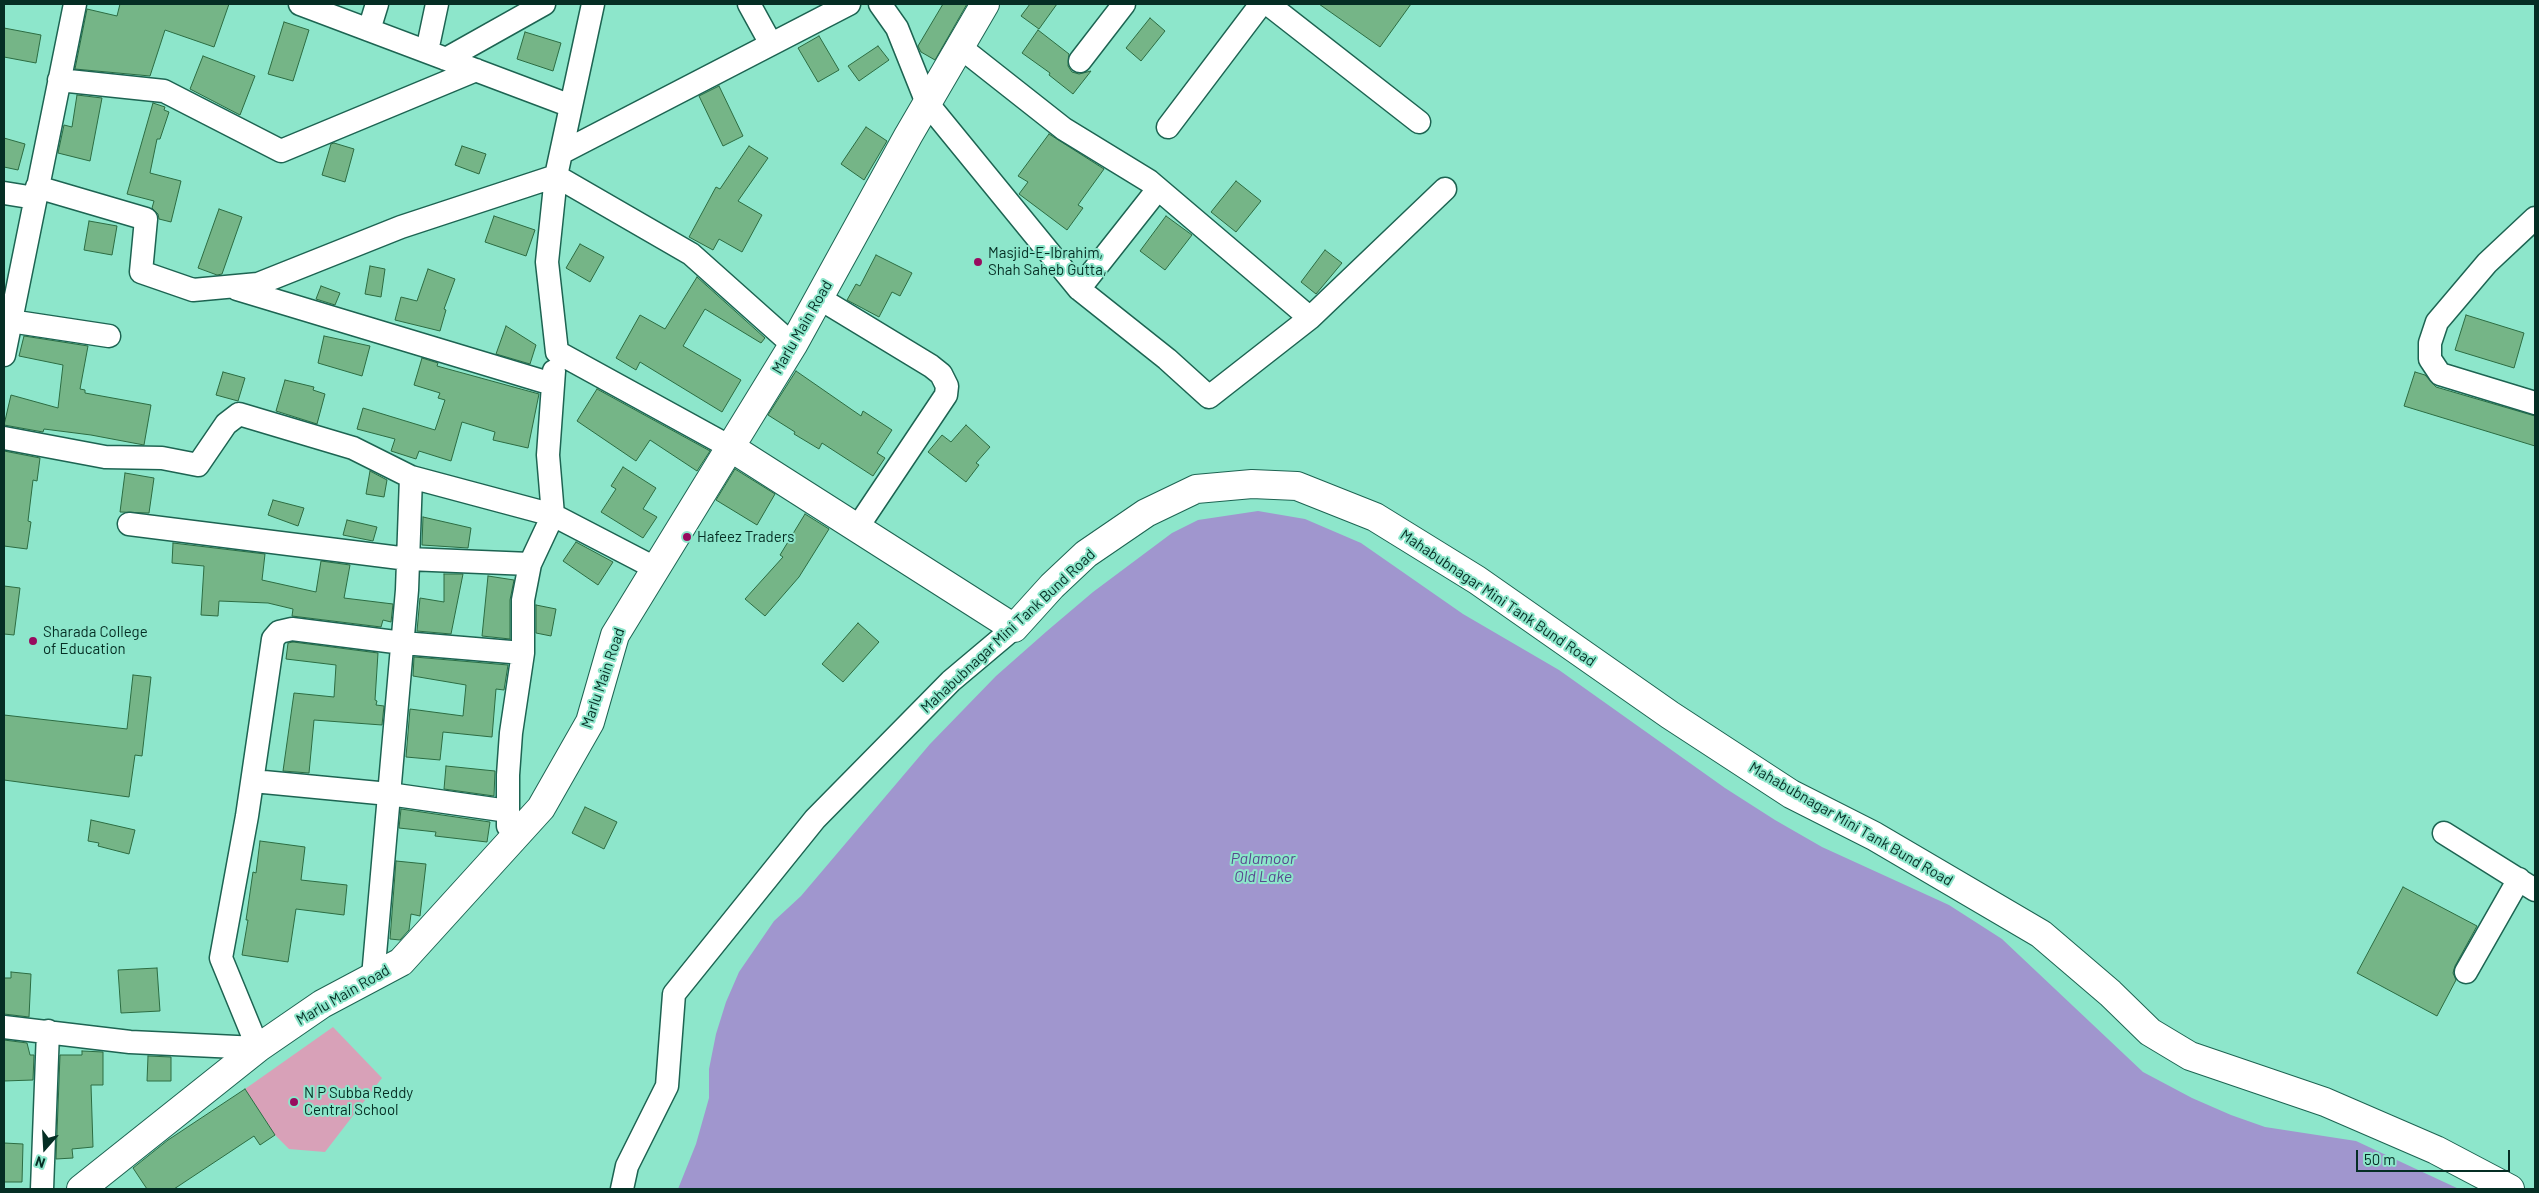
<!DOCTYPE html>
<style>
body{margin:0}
#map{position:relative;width:2539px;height:1193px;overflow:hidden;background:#8de6cb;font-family:Barlow,sans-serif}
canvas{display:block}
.frame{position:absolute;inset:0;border:5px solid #052e24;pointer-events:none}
.north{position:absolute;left:20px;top:1123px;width:50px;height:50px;-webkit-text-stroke:4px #8de6cb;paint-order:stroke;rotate:199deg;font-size:14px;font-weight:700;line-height:20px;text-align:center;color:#052e24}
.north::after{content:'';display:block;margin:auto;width:18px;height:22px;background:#052e24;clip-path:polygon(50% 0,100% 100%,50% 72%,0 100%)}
.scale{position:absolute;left:2356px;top:1150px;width:154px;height:22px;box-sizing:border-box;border:2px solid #052e24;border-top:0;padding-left:6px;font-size:15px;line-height:18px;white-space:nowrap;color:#052e24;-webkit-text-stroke:4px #8de6cb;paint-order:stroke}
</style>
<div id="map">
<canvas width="2539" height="1193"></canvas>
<div class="frame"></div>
<div class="north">N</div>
<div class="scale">50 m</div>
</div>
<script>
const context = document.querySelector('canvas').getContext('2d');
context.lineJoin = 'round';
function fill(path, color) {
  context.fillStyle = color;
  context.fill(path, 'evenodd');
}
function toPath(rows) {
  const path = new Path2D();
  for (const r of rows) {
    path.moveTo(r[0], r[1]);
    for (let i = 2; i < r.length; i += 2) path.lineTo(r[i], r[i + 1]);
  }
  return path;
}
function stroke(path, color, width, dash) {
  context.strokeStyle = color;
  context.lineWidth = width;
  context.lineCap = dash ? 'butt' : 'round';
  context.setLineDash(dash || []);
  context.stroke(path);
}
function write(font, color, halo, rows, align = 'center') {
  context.font = font + ' Barlow,sans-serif';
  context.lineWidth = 4;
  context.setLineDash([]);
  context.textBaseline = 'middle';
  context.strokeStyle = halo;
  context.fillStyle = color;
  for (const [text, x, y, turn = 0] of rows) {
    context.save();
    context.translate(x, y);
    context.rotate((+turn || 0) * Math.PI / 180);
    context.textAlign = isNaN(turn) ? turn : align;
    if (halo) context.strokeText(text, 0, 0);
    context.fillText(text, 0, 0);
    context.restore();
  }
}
fill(toPath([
 [333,1027,382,1078,325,1152,289,1149,275,1135,245,1089]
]), '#d8a1b8');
fill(toPath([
 [1258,511,1305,519,1361,543,1463,614,1559,670,1725,788,1775,820,1822,847,1949,905,2002,939,2143,1072,2192,1098,2231,1115,2265,1127,2356,1141,2459,1189,678,1189,696,1144,709,1098,709,1069,716,1034,726,1002,739,972,774,921,801,896,930,744,996,676,1047,631,1093,592,1172,533,1198,520]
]), '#a096ce');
const building = toPath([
 [120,4,229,4,214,47,165,30,150,76,75,69,87,9,117,16,120,4],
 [943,4,967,4,935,60,921,52,918,46,943,4],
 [1030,4,1057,4,1039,29,1021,16,1030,4],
 [1319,4,1411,4,1380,47,1319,4],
 [1150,18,1165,31,1141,61,1126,48,1150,18],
 [284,22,309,30,293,81,268,74,284,22],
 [4,28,41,35,36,63,4,57,4,28],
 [1038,30,1069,54,1068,66,1072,72,1079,74,1091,71,1073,94,1049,75,1050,73,1022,53,1038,30],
 [525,32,561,43,553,71,517,59,525,32],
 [819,36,839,70,818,82,798,48,819,36],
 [878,46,889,60,859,81,848,66,878,46],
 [203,56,255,76,240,115,190,89,203,56],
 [719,86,743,136,723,146,699,96,719,86],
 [77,95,102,98,90,161,58,153,64,125,72,127,77,95],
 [153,103,165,107,164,110,169,112,160,139,157,139,150,173,181,181,171,222,159,219,158,214,152,208,154,201,127,194,153,103],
 [866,127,887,141,864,180,841,164,866,127],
 [1049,134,1104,169,1078,205,1083,208,1067,230,1019,194,1028,182,1018,176,1049,134],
 [4,138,25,144,18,170,4,167,4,138],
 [334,143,354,149,345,182,322,175,331,144,334,143],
 [462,146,486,154,479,174,455,165,462,146],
 [749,146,768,158,738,201,762,215,742,252,719,239,713,250,689,237,716,187,720,189,749,146],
 [1236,181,1261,201,1236,232,1211,212,1236,181],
 [219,209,242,217,222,274,217,275,198,268,219,209],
 [494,216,535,230,526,256,485,242,494,216],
 [1166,216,1192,235,1165,270,1140,251,1166,216],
 [89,221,117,226,112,255,84,250,89,221],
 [580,244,604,257,590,282,566,268,580,244],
 [1325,250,1342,263,1316,294,1301,282,1325,250],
 [876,255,912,273,900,296,892,292,879,317,847,300,856,284,860,286,876,255],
 [370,266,385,269,381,297,365,294,370,266],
 [428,269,455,279,444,309,446,310,440,331,395,320,401,297,417,301,428,269],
 [697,277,765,338,761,343,705,309,683,346,741,380,722,412,640,362,636,370,616,358,640,315,665,329,697,277],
 [321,286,340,293,335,305,316,299,321,286],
 [2466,315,2524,333,2514,368,2455,350,2466,315],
 [506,326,536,345,530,364,496,354,506,326],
 [24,336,88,346,80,389,85,390,85,393,151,405,144,445,91,435,44,429,43,432,4,425,11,395,58,408,63,365,19,356,24,336],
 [324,336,370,346,362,376,318,363,324,336],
 [422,358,438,363,437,366,539,394,528,448,493,440,495,432,462,422,451,461,419,451,416,459,391,451,395,439,357,429,363,408,435,430,445,400,438,398,440,393,414,385,422,358],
 [796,371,861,416,863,411,892,430,877,453,885,458,873,476,822,443,819,449,794,434,795,432,768,415,796,371],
 [223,372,245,378,238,401,216,395,223,372],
 [2415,372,2425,375,2436,387,2535,416,2535,446,2404,406,2415,372],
 [285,380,314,387,313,390,325,394,317,424,276,411,285,380],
 [597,389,710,451,697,471,650,440,636,461,577,421,597,389],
 [966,425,990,447,976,463,979,465,966,482,928,452,942,435,951,442,966,425],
 [4,451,40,458,37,481,33,480,28,521,31,522,27,549,4,546,4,451],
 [623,467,656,488,643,509,657,517,643,538,601,512,616,489,611,486,623,467],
 [735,469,775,494,757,525,716,500,735,469],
 [370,471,387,480,384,497,366,494,370,471],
 [125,473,154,478,149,513,120,512,125,473],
 [273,500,304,508,298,526,268,515,273,500],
 [805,514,829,529,799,577,765,616,745,599,783,557,780,555,805,514],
 [423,517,471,528,468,548,422,545,423,517],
 [347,520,377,527,373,541,343,535,347,520],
 [576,542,613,562,598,585,563,561,576,542],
 [173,543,265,554,262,580,316,592,321,561,350,565,344,598,393,604,391,622,383,620,381,627,292,616,293,609,268,603,219,601,218,616,201,615,204,566,172,563,173,543],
 [444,574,463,574,451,634,417,631,420,598,444,602,444,574],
 [488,576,514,580,510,600,510,639,482,636,488,576],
 [4,586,20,588,14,635,4,634,4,586],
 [536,605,556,609,551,636,536,633,536,605],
 [858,623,879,642,843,682,822,664,858,623],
 [293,642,378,653,375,700,377,701,376,705,384,706,382,725,314,720,309,773,283,771,294,693,334,697,336,665,286,659,288,643,293,642],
 [414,657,508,665,504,690,496,689,492,737,443,732,440,760,406,757,410,709,463,716,466,685,413,676,414,657],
 [133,675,151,677,142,756,135,755,129,797,4,780,4,715,127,729,133,675],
 [446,766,495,771,494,796,444,789,446,766],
 [585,807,617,822,604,849,572,833,585,807],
 [401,809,490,822,487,842,435,836,436,832,399,828,401,809],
 [91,820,135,830,129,854,98,846,99,843,88,841,91,820],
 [260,841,305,847,301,880,347,885,344,915,296,909,288,962,242,955,248,920,246,920,253,872,256,873,260,841],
 [396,861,426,864,420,916,411,914,409,930,400,940,390,939,396,861],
 [2403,887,2477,926,2455,966,2453,973,2456,980,2437,1016,2357,973,2403,887],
 [157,968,160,1011,121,1013,118,970,157,968],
 [11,972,31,974,29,1017,4,1014,4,978,11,978,11,972],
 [4,1040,27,1043,30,1055,34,1055,33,1080,4,1081,4,1040],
 [82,1051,103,1052,103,1085,91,1085,93,1147,72,1149,73,1158,56,1159,60,1055,82,1055,82,1051],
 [148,1056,171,1057,171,1081,147,1081,148,1056],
 [245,1089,275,1135,260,1145,254,1136,174,1189,147,1189,133,1168,168,1140,245,1089],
 [4,1143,23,1144,22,1182,4,1182,4,1143]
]);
fill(building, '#75b587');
stroke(building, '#2c6c42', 1);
const street = toPath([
 [300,4,571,106],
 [593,4,556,176,691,254,793,345],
 [749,4,771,44],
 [880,4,897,28,927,103,1079,289,1167,359,1209,397,1310,318,1445,189],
 [1268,4,1419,122],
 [369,30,377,4],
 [960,47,1064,129,1149,181,1310,318],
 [427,51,437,4],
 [446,59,544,4],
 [1080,61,1124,4],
 [59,80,164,91,281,151,476,70],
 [1168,127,1261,4],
 [561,153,849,4],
 [37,187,146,219,141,272,193,290,258,284,401,227,556,176,547,262,557,352,730,447],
 [4,193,35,198],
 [2535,218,2487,263,2437,322,2430,343,2430,359,2440,374,2535,403],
 [237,289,552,384],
 [1079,289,1158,189],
 [819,298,931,366,941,374,947,386,946,395,857,528],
 [10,321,109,336],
 [4,355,75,4],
 [554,371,548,455,553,515,655,568],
 [4,438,105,457,162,458,198,465,226,424,239,414,353,448,411,477,407,590,373,977],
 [129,524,408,559,530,564],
 [253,781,389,794,508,811],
 [508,826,508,775,511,733,523,653],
 [2444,833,2535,890],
 [2466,972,2519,879],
 [4,1027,130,1042,258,1048,221,958,247,816,273,639,279,632,292,629,403,643,523,653,523,600,530,564,553,515,411,477],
 [42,1189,48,1031],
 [622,1189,627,1166,667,1086,674,994,815,819,951,681,1014,628]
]);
const secondary = toPath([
 [730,447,1014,628,1052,586,1086,554,1146,513,1196,489,1252,484,1297,486,1375,517,1477,580,1670,715,1791,794,1874,836,2041,934,2110,993,2150,1032,2190,1056,2325,1102,2436,1150,2510,1189],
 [81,1189,258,1048,322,1004,401,962,541,808,590,722,615,635,793,345,908,136,985,4]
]);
stroke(street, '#1d6452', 25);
stroke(secondary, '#1d6452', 30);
stroke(street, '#fff', 22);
stroke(secondary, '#fff', 28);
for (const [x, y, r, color] of [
 [978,262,5,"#980c5f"],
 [687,537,5,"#980c5f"],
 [33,641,5,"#980c5f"],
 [294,1102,5,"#980c5f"]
]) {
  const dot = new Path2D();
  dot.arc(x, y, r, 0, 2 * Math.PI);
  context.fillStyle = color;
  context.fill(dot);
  stroke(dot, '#8de6cb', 2);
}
write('15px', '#052e24', '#8de6cb', [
 ["Masjid-E-Ibrahim,",988,253],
 ["Shah Saheb Gutta,",988,270],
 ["Hafeez Traders",697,537],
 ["Sharada College",43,632],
 ["of Education",43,649],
 ["N P Subba Reddy",304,1093],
 ["Central School",304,1110]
], 'left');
write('15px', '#052e24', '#8de6cb', [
 ["Marlu Main Road",802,327,-60],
 ["Mahabubnagar Mini Tank Bund Road",1498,598,34],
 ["Mahabubnagar Mini Tank Bund Road",1008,631,-43],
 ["Marlu Main Road",603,678,-71],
 ["Mahabubnagar Mini Tank Bund Road",1851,824,30],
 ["Marlu Main Road",343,995,-30]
]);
write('italic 16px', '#59498f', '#8de6cb', [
 ["Palamoor",1263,859],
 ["Old Lake",1263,877]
]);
</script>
